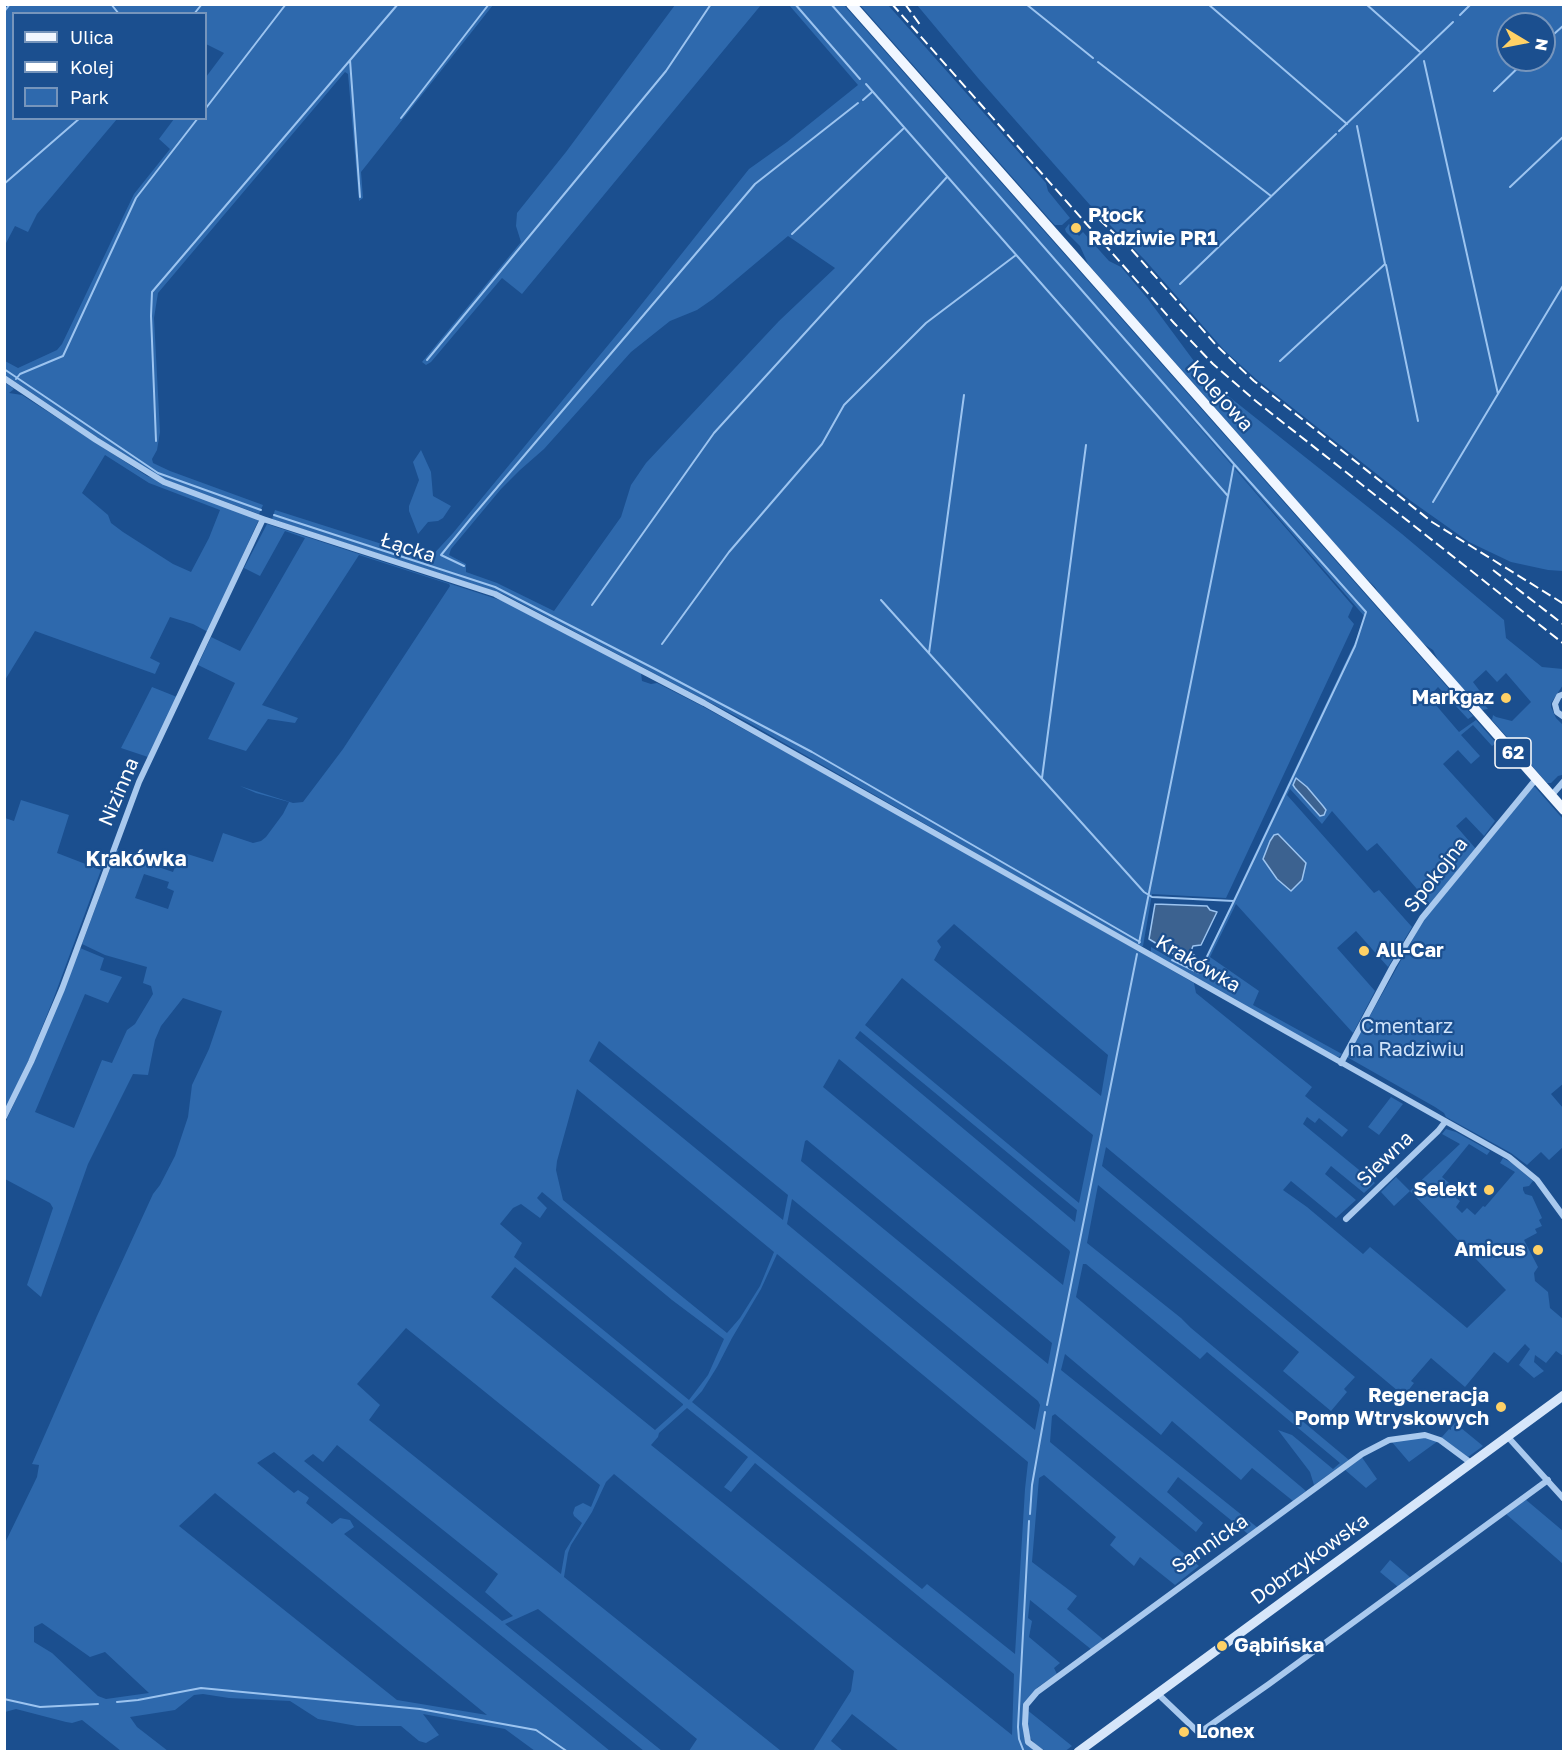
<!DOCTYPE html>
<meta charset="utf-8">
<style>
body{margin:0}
#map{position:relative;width:1568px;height:1756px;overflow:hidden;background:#1b4f8f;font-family:"Golos Text",sans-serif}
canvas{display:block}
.frame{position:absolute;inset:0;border:6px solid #fff;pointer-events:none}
.legend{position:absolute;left:12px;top:12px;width:195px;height:108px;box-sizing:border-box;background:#1b4f8f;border:2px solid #7695bc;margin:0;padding:8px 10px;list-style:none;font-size:18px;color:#fff}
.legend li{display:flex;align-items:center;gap:12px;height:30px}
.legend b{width:30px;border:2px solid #7695bc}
.north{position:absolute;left:1496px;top:12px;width:60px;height:60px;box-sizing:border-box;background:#1b4f8f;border:2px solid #7695bc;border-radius:50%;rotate:100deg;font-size:16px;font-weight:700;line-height:24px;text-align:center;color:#fff}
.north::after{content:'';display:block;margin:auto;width:21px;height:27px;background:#ffd166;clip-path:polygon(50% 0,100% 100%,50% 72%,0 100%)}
</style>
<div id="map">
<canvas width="1568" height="1756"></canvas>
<div class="frame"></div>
<ul class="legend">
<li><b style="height:8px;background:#f0f6ff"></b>Ulica</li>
<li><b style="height:8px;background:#fff"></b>Kolej</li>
<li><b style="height:16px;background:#2e69ad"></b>Park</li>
</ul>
<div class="north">N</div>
</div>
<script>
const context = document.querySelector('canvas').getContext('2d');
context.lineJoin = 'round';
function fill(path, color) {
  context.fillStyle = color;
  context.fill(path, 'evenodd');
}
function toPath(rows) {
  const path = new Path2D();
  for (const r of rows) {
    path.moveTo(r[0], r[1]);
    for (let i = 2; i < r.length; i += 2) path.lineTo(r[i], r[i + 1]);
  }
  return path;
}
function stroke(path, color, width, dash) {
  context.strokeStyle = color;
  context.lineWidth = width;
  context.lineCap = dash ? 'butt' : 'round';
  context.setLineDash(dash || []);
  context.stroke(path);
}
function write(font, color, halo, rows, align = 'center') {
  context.font = font + ' "Golos Text",sans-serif';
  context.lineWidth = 4.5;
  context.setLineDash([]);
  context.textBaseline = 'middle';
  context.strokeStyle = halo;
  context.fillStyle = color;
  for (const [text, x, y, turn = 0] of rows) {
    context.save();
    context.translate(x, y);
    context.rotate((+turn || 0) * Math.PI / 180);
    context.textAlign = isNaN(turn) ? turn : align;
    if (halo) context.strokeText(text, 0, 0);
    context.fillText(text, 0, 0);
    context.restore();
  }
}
fill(toPath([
 [5,5,493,5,361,172,363,198,359,201,348,74,345,72,158,293,154,318,160,432,157,450,152,459,153,463,170,471,263,505,259,514,166,480,128,458,5,375,5,361,18,368,57,350,62,344,134,194,170,149,159,139,174,119,206,118,206,77,224,53,206,44,206,14,14,14,14,118,117,119,37,214,28,232,15,226,5,245],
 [675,5,761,5,522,294,502,278,431,362,426,365,422,362,521,242,516,226,517,213,566,152],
 [789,5,844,5,1473,716,1468,719,1438,687,1429,697,1459,732,1476,720,1496,743,1492,746,1473,725,1461,735,1480,756,1471,764,1458,750,1443,764,1495,821,1484,836,1466,817,1456,826,1476,849,1430,904,1377,843,1367,851,1332,811,1322,824,1290,789,1287,795,1374,893,1379,890,1412,927,1388,967,1356,931,1337,948,1375,991,1353,1033,1236,904,1210,957,1259,991,1253,1005,1342,1054,1339,1057,1332,1055,1152,954,1151,952,1151,947,1196,973,1206,958,1242,881,1356,640,1365,617,1167,390,1353,606,1348,617,1354,624,1226,898,1152,894,1143,946,1140,947,749,723,503,594,272,519,275,510,429,559,453,533,633,315,749,169,787,142,858,85],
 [788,236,835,268,779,321,646,463,631,485,621,517,554,611,497,583,466,572,466,564,449,555,451,549,501,489,520,470,544,449,631,352,670,321,697,310,713,299],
 [860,5,888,5,1046,183,1048,191,1070,218,1062,225,1055,225,1052,222],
 [917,5,1563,5,1563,571,1548,570,1511,562,1469,542,1411,501,1256,379,1224,350,1144,259,1090,205,978,78],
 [1508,24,1544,24,1544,60,1508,60],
 [1069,224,1079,236,1083,232,1109,261,1121,267,1148,299,1208,380,1402,534,1504,620,1506,638,1542,667,1563,669,1563,685,1551,703,1551,707,1556,718,1563,725,1562,775,1558,776,1551,783,1547,783,1492,720,1493,715,1496,717,1512,721,1531,702,1506,673,1497,682,1486,670,1473,682,1488,702,1485,705,1488,709,1482,710,1440,664,1433,650,1422,643,1380,595,1375,587,1360,572,1088,264,1080,246,1066,232,1065,229],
 [4,382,14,389,9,393,22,395,147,476,259,519,208,632,193,624,170,617,150,658,160,663,155,674,35,631,5,680],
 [105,455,149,483,220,510,209,538,191,572,173,564,123,532,111,523,108,515,82,493],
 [421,450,431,472,433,496,451,506,443,518,438,521,428,522,418,534,409,511,409,506,419,480,413,462],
 [267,524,503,601,641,673,642,681,651,684,657,683,702,706,926,830,1194,983,1196,993,1312,1087,1305,1096,1348,1130,1342,1137,1319,1118,1315,1123,1307,1117,1303,1124,1375,1183,1364,1193,1331,1166,1325,1174,1356,1200,1336,1218,1291,1181,1283,1190,1307,1207,1363,1254,1370,1247,1467,1328,1506,1290,1410,1191,1394,1206,1381,1192,1396,1177,1410,1191,1460,1144,1442,1134,1446,1129,1456,1132,1490,1151,1487,1155,1469,1144,1442,1177,1461,1193,1456,1198,1460,1201,1456,1207,1462,1213,1467,1208,1475,1215,1483,1206,1485,1207,1515,1172,1500,1163,1503,1158,1512,1163,1533,1181,1529,1186,1523,1187,1523,1190,1525,1194,1532,1196,1542,1218,1539,1220,1542,1226,1535,1229,1537,1233,1524,1240,1538,1267,1534,1273,1535,1281,1548,1292,1550,1308,1563,1319,1563,1356,1556,1351,1546,1363,1535,1355,1534,1362,1544,1371,1534,1378,1519,1365,1530,1349,1525,1344,1508,1363,1494,1352,1465,1387,1431,1358,1411,1381,1414,1383,1404,1396,1106,1147,1102,1166,1355,1377,1344,1389,1347,1392,1331,1411,1283,1371,1299,1352,1098,1185,1087,1243,1181,1318,1191,1328,1349,1460,1314,1485,1310,1472,1278,1430,1292,1435,1333,1469,1340,1463,1207,1352,1200,1359,1086,1264,1083,1264,1076,1297,1306,1491,1293,1501,1252,1468,1241,1480,1172,1421,1161,1435,1065,1354,1061,1370,1258,1528,1248,1534,1178,1477,1167,1492,1203,1523,1196,1532,1055,1414,1052,1416,1050,1442,1199,1566,1175,1585,1140,1557,1134,1566,1110,1545,1116,1537,1044,1475,1039,1478,1032,1562,1077,1596,1067,1609,1105,1641,1092,1650,1030,1600,1028,1618,1032,1621,1029,1637,1060,1663,1054,1668,1057,1674,1038,1687,1023,1706,1024,1737,1028,1746,1036,1751,899,1751,852,1714,831,1741,843,1751,813,1751,851,1691,854,1671,614,1474,606,1482,592,1512,571,1545,568,1553,564,1577,781,1751,689,1751,697,1739,538,1609,505,1624,662,1751,644,1751,274,1452,257,1463,294,1493,298,1490,307,1496,309,1498,306,1503,332,1524,340,1518,350,1520,354,1527,344,1534,610,1751,535,1751,505,1729,423,1714,439,1735,426,1743,419,1741,401,1726,357,1726,318,1719,290,1701,229,1698,203,1694,194,1695,175,1710,130,1717,137,1727,168,1751,121,1751,82,1720,72,1723,66,1722,16,1709,5,1712,4,1545,37,1477,39,1465,32,1464,97,1316,153,1194,160,1185,175,1156,188,1117,192,1085,209,1049,222,1011,183,998,161,1026,155,1040,148,1075,133,1074,88,1164,41,1297,27,1285,53,1208,50,1203,5,1179,5,1123,34,1061,80,948,104,958,100,970,122,977,108,1003,85,994,35,1112,74,1128,102,1060,112,1063,127,1030,135,1024,153,994,151,986,143,983,147,967,105,955,82,944,117,850,119,849,117,853,173,872,181,852,213,862,223,833,253,843,261,841,266,837,283,814,289,802,256,793,240,786,293,803,303,802,343,749,450,586,449,584,359,555,262,705,298,718,295,723,268,719,246,751,208,739,235,683,198,665,211,637,240,651,305,538,285,531,260,576,244,568],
 [144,874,169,882,167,888,174,891,168,909,135,898],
 [954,924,1108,1055,1101,1096,934,960,941,947,937,941],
 [902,978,1093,1135,1079,1203,865,1025],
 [860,1031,1077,1210,1075,1222,855,1038],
 [599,1041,788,1195,783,1220,589,1061],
 [839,1059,1069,1250,1070,1252,1063,1285,823,1087],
 [577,1089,774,1252,760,1286,740,1318,727,1333,563,1200,556,1170,557,1161],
 [807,1140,1052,1343,1048,1364,801,1161,805,1141],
 [542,1192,672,1300,724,1339,708,1375,689,1400,514,1257,522,1243,500,1224,513,1208,521,1204,540,1218,547,1208,537,1198],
 [792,1199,1038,1401,1040,1405,1035,1430,787,1224],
 [777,1254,1028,1462,1025,1489,1015,1654,927,1584,922,1589,692,1402,702,1391,717,1367,732,1338,761,1289],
 [515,1267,683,1404,683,1405,655,1430,491,1297],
 [406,1328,600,1485,591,1507,583,1503,575,1507,573,1513,574,1516,582,1523,565,1551,561,1574,369,1420,380,1405,357,1384],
 [687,1408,748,1457,724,1487,731,1492,755,1463,1014,1674,1012,1735,651,1445,658,1437,659,1433],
 [337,1445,498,1574,485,1592,513,1616,502,1621,304,1461,313,1454,323,1462],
 [215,1493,487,1715,397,1700,179,1526],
 [42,1623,90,1657,105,1652,149,1693,106,1699,98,1696,52,1653,34,1642,34,1627],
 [152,687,177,697,148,757,121,748],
 [1533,787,1535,787,1563,819,1564,1083,1551,1094,1563,1108,1563,1147,1549,1160,1541,1152,1527,1165,1511,1153,1446,1117,1444,1113,1435,1107,1347,1057,1424,919],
 [21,800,69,815,57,853,101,870,53,1000,30,1057,5,1111,5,818,14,821],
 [1391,1097,1403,1104,1379,1135,1368,1127],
 [1455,1423,1483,1446,1468,1457,1441,1438,1449,1429,1451,1430,1451,1427],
 [1428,1437,1438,1441,1409,1462,1391,1441],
 [1361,1456,1377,1479,1366,1488,1344,1469],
 [1525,1499,1563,1531,1563,1564,1506,1514],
 [1390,1560,1411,1578,1398,1587,1380,1572],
 [1026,1709,1072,1746,1064,1752,1046,1751,1038,1747,1030,1738]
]), '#2e69ad');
const water = toPath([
 [1296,778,1307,787,1323,806,1326,810,1324,815,1320,816,1295,788,1293,785,1296,778],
 [1278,834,1306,863,1302,880,1291,891,1277,879,1263,859,1270,841,1274,835,1278,834],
 [1155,904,1207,906,1210,910,1217,912,1201,945,1193,946,1191,951,1196,958,1192,965,1149,939,1155,904]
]);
fill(water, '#3c6290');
stroke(water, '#9cc4f0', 1.5);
stroke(toPath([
 [111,4,119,14],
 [795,4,860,79],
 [831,4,1234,464],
 [1026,4,1093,58],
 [1208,4,1347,124],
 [1366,4,1420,52],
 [4,12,10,4],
 [194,14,202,4],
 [1460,15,1471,4],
 [1544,43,1564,25],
 [350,60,360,197],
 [1424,61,1498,394],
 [1098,62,1271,196],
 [866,84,1228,496,1139,943],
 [1494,91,1526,60],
 [863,100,872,92],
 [206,108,286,4],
 [401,118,489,4],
 [1339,131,1453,22],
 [4,184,80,118],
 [1510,187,1564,136],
 [792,234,903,129],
 [1386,265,1418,421],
 [1180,284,1336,134],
 [427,360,666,71,711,4],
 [1280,361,1385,264,1357,126],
 [4,369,158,473,261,510],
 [16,379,20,374,63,356,136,198,198,118],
 [156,441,151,316,152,292,398,4],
 [1228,496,1234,464,1366,612,1355,646,1234,901],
 [1433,502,1564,284],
 [274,515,495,587,655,669,812,752,1140,942],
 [464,566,441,555,472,517,755,184,858,103],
 [881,600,1144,892,1152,897,1234,901,1199,973,1172,960],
 [592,605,714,433,947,177],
 [662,644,729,552,822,444,844,405,926,323,1016,255],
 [929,653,964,395],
 [1042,778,1086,445],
 [1047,1405,1137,954],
 [1030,1514,1032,1485,1045,1412],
 [4,1699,40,1707,98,1704],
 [117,1702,138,1700,201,1688,420,1709,536,1730,568,1752],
 [1024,1752,1019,1739,1018,1727,1029,1521]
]), '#9cc4f0', 2);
stroke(toPath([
 [4,378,96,440,164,482,263,519,495,594,704,703,1509,1157,1537,1180,1564,1217],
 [1564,694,1559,696,1555,704,1557,712,1564,717],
 [1551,796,1564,781],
 [1341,1063,1393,966,1422,918,1536,779],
 [4,1117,31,1062,62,989,139,782,263,519],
 [1346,1219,1438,1131,1445,1122],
 [1507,1436,1564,1499],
 [1157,1693,1199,1733,1269,1684,1548,1480],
 [1041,1752,1028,1742,1025,1724,1026,1705,1037,1692,1362,1454,1389,1440,1425,1435,1440,1440,1471,1463]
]), '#a9c9ee', 6);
stroke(toPath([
 [1078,1752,1564,1395]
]), '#d6e6fa', 9);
stroke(toPath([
 [851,4,1564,810]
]), '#f0f6ff', 10);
stroke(toPath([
 [892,4,1174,323,1213,364,1257,402,1564,644],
 [905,4,921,26],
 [1089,210,1131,249,1217,346,1254,381,1432,522,1564,604],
 [1493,570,1564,625]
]), '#fff', 2, [10, 4.5]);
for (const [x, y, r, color] of [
 [1076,228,6,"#ffd166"],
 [1506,698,6,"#ffd166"],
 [1364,951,6,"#ffd166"],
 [1489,1190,6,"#ffd166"],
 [1538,1250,6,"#ffd166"],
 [1501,1407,6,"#ffd166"],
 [1222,1646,6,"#ffd166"],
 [1184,1732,6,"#ffd166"]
]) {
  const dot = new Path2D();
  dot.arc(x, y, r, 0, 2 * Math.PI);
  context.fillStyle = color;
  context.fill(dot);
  stroke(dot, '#1b4f8f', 2);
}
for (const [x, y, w] of [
 [1513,753,36]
]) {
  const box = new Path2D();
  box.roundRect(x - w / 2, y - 15, w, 30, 4.5);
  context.fillStyle = '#1b4f8f';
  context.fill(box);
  stroke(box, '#fff', 1.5);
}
write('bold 18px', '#fff', null, [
 ["62",1513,753]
]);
write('bold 20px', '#fff', '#1b4f8f', [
 ["Płock",1088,216],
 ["Radziwie PR1",1088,239],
 ["Markgaz",1494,698,"right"],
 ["All-Car",1376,951],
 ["Selekt",1477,1190,"right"],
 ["Amicus",1526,1250,"right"],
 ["Regeneracja",1489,1396,"right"],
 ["Pomp Wtryskowych",1489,1419,"right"],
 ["Gąbińska",1234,1646],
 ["Lonex",1196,1732]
], 'left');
write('20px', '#fff', '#1b4f8f', [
 ["Kolejowa",1220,396,48],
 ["Łącka",408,548,18],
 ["Nizinna",119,792,-67],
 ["Spokojna",1436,875,-52],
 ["Krakówka",1198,964,30],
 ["Siewna",1385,1159,-44],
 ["Sannicka",1210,1544,-35],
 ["Dobrzykowska",1310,1559,-36]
]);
write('20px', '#cfe3fa', '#1b4f8f', [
 ["Cmentarz",1407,1027],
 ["na Radziwiu",1407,1050]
]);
write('bold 21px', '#fff', '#1b4f8f', [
 ["Krakówka",136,859]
]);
</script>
